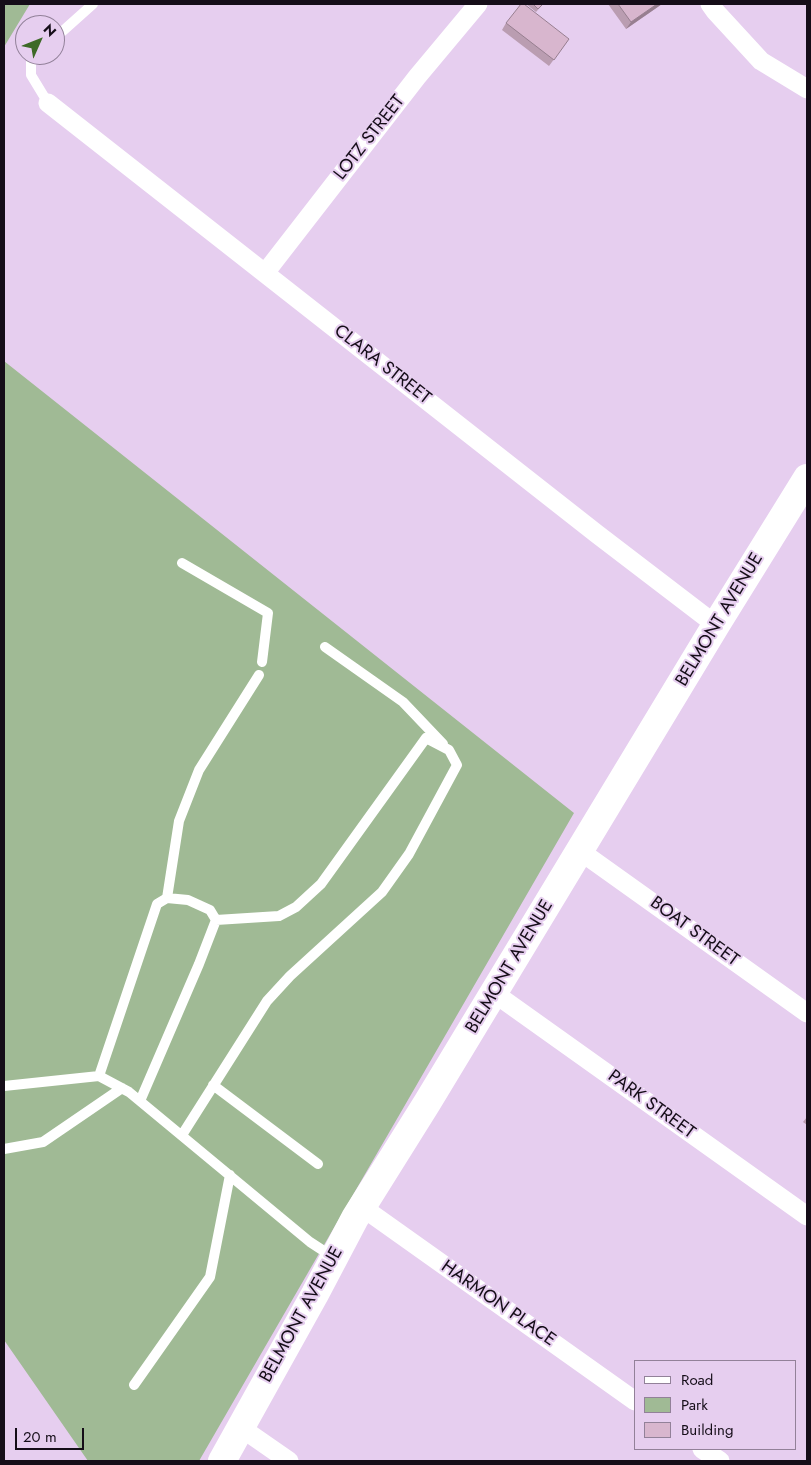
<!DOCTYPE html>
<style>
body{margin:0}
#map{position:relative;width:811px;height:1465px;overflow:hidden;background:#e6ceef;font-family:Jost,sans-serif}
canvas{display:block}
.frame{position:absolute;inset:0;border:5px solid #150d18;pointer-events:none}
.legend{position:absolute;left:634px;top:1360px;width:162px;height:90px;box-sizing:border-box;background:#e6ceef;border:1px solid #928199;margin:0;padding:6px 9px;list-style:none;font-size:15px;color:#150d18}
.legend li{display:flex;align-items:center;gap:10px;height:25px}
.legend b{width:25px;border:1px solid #928199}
.north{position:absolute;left:15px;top:15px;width:50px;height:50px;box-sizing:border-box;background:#e6ceef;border:1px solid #928199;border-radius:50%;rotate:46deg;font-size:14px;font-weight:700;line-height:20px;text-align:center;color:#150d18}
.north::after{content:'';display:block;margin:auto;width:18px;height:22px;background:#3d6927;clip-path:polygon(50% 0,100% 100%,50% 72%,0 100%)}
.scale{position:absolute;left:15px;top:1428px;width:69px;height:22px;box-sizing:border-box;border:2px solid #150d18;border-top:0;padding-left:6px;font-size:15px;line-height:18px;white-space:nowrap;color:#150d18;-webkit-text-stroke:4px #e6ceef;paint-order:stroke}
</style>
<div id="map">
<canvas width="811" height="1465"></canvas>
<div class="frame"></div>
<ul class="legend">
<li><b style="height:6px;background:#fff"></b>Road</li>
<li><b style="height:14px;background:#a0ba95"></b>Park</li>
<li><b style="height:14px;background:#d8b6ce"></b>Building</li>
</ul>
<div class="north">N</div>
<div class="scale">20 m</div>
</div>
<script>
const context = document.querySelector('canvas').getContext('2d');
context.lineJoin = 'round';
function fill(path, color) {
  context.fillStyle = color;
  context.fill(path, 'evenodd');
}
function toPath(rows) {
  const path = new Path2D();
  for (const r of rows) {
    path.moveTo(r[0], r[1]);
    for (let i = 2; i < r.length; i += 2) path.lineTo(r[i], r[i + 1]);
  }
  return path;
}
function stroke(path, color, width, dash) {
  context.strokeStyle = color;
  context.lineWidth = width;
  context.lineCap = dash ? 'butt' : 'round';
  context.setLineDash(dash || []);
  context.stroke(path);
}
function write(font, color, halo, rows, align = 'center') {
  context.font = font + ' Jost,sans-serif';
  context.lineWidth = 4;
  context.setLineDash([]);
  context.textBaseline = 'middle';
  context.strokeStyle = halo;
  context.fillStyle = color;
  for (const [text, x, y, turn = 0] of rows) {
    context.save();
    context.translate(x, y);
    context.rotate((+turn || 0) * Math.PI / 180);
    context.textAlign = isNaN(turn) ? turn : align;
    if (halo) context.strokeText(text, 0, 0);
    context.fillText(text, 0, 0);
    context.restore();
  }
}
fill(toPath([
 [4,4,30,4,4,47],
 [4,361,574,813,199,1461,88,1461,4,1340]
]), '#a0ba95');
stroke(toPath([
 [55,38,93,4],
 [36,55,31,60,31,75,48,103],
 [182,563,268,613,262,662],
 [325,647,403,702,443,744],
 [167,898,179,821,199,770,259,675],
 [99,1076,157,904,167,898,188,900,210,910,216,920,199,964,140,1101],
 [213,1085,318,1164],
 [4,1086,99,1076,129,1092,310,1242,333,1257],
 [182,1135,267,1001,290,976,382,892,409,854,457,765,449,750,426,738,321,884,296,907,279,916,216,920],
 [4,1149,43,1142,122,1088],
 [134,1385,210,1277,230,1175]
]), '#fff', 10);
stroke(toPath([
 [710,4,715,11,761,61,807,89],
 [48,103,597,534,716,625],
 [265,273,417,77,478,4],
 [580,851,807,1013],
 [494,993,807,1216],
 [362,1207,635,1401],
 [240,1427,289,1461],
 [702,1449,720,1461]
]), '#fff', 19);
stroke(toPath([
 [222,1461,315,1294,355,1218,427,1103,716,625,807,478]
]), '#fff', 28);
fill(toPath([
 [526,4,543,4,536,12],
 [608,4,662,4,626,29],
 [506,23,569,39,549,66,502,30],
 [807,1117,807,1125,803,1122]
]), '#ba9db1');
fill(toPath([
 [657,4,662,4,626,29,631,22]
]), '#977f90');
const building = toPath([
 [521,4,524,4,569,39,554,60,506,23,521,4],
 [533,4,543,4,538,9,533,4],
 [618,4,657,4,631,22,618,4]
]);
fill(building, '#d8b6ce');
stroke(building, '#977f90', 1);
write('18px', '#150d18', '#e6ceef', [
 ["LOTZ STREET",370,138,-52],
 ["CLARA STREET",382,365,38],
 ["BELMONT AVENUE",720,620,-59],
 ["BOAT STREET",694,932,36],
 ["BELMONT AVENUE",510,967,-59],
 ["PARK STREET",651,1105,36],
 ["HARMON PLACE",498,1304,35],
 ["BELMONT AVENUE",302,1315,-61]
]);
</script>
